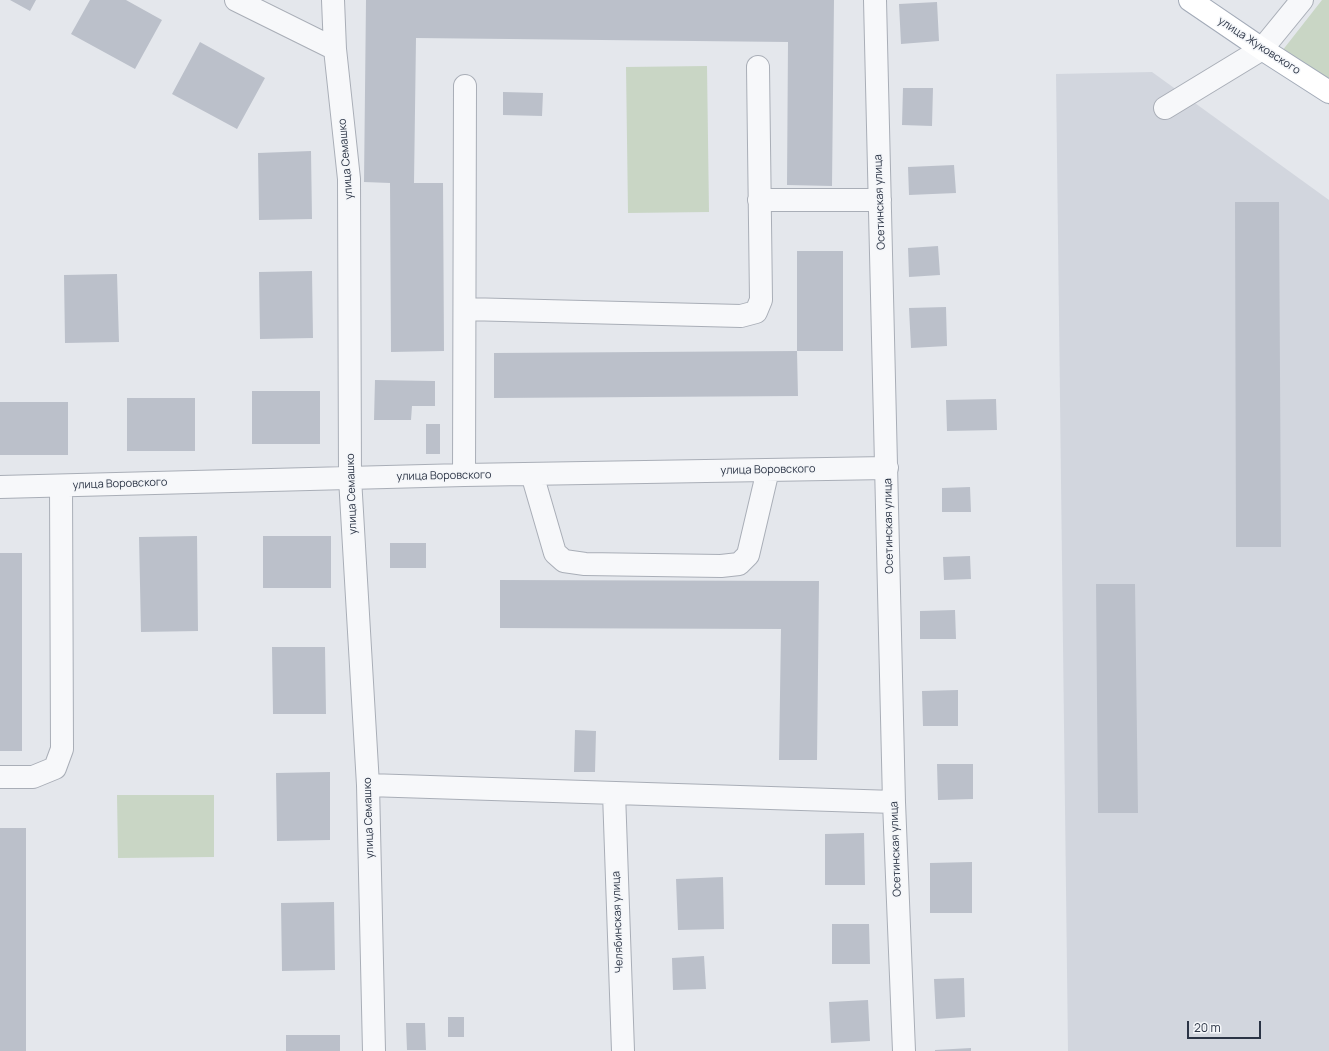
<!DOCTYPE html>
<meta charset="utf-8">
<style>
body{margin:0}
#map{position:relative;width:1329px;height:1051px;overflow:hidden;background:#e4e7ec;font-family:Manrope,sans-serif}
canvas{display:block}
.scale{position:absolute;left:1187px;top:1021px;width:74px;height:18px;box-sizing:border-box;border:2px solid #2b3445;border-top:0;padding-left:5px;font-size:12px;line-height:14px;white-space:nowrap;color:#2b3445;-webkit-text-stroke:3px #f4f6f9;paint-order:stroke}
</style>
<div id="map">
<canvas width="1329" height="1051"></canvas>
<div class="scale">20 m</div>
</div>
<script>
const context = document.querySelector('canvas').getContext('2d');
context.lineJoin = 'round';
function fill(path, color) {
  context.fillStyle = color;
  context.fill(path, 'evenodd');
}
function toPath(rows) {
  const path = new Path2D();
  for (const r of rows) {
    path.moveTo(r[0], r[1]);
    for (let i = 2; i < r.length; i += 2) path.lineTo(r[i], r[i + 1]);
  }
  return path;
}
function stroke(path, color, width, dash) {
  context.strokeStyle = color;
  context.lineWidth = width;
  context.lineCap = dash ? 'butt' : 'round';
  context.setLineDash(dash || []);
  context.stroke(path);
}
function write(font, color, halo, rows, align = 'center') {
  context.font = font + ' Manrope,sans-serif';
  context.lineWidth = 3;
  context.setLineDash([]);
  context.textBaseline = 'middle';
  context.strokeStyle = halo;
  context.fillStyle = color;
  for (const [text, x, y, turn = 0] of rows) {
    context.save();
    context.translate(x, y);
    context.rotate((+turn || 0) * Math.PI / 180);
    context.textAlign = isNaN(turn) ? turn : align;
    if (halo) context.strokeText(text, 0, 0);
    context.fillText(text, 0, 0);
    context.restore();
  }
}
fill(toPath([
 [1152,72,1329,200,1329,1051,1068,1051,1056,74]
]), '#d2d6de');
fill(toPath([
 [1322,0,1329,0,1329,105,1282,51],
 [707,66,709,212,628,213,626,67],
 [117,795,214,795,214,857,118,858]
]), '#c9d6c5');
fill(toPath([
 [10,0,36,0,30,11],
 [90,0,126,0,162,20,135,69,71,34],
 [366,0,834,0,832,186,787,185,788,42,416,38,414,183,443,183,444,351,391,352,390,183,364,182],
 [937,2,939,41,901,44,899,4],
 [200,42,265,78,237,129,172,94],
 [903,88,933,88,932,126,902,125],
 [503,92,543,93,542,116,503,115],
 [311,151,312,219,259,220,258,153],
 [954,165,956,193,909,195,908,167],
 [1235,202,1279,202,1281,547,1236,547],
 [938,246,940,275,909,277,908,248],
 [797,251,843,251,843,351,797,351],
 [312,271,313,338,260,339,259,272],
 [117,274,119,342,65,343,64,275],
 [946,307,947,346,911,348,909,308],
 [797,351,798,396,494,398,494,353],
 [375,380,435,381,435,406,412,406,411,420,374,420],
 [252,391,320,391,320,444,252,444],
 [127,398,195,398,195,451,127,451],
 [996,399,997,430,947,431,946,400],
 [0,402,68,402,68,455,0,455],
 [426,424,440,424,440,454,426,454],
 [970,487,971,512,942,512,942,488],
 [197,536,198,631,141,632,139,537],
 [263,536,331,536,331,588,263,588],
 [390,543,426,543,426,568,390,568],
 [0,553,22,553,22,751,0,751],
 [970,556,971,579,944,580,943,557],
 [500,580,819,581,817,760,779,760,781,629,500,628],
 [1096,584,1135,584,1138,813,1098,813],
 [955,610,956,639,920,639,920,611],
 [272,647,325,647,326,714,273,714],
 [958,690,958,726,923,726,922,691],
 [575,730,596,731,595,772,574,772],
 [937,764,973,764,973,799,938,800],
 [330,772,330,840,277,841,276,773],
 [0,828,26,828,26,1051,0,1051],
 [864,833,865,885,825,885,825,834],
 [972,862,972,913,930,913,930,863],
 [723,877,724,929,678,930,676,879],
 [334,902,335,970,282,971,281,903],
 [832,924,869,924,870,964,832,964],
 [704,956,706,989,673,990,672,958],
 [964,978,965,1017,936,1019,934,979],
 [868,1000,870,1041,831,1043,829,1002],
 [448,1017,464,1017,464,1037,448,1037],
 [406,1023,425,1023,426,1050,407,1050],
 [286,1035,340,1035,340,1051,286,1051],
 [971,1048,971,1051,935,1051,935,1050]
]), '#bbc0ca');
const minor = toPath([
 [236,0,335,49,349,179,350,478,368,785,374,1051],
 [333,0,335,49],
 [875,0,894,802,904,1051],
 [1165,108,1262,49,1302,0],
 [759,200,880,200],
 [465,309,741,316,756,312,761,300,758,67],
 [532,474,555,553,564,561,585,564,721,566,739,564,748,555,768,470],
 [464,475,465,86],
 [0,487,464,475,887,468],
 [0,777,33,777,55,768,62,749,61,486],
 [368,785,894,802],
 [614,793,623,1051]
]);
const major = toPath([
 [1190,0,1262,49,1329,92]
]);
stroke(minor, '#a9aeb7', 24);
stroke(major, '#a3abb8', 24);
stroke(minor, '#f7f8fa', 22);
stroke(major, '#fff', 22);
write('11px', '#2b3445', '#f4f6f9', [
 ["улица Жуковского",1259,46,33],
 ["улица Семашко",346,159,-95],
 ["Осетинская улица",880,202,-92],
 ["улица Воровского",768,470,-1],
 ["улица Воровского",444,476,-1],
 ["улица Воровского",120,484,-2],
 ["улица Семашко",352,494,-92],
 ["Осетинская улица",889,526,-91],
 ["улица Семашко",369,818,-92],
 ["Осетинская улица",896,849,-92],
 ["Челябинская улица",618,922,-92]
]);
</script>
